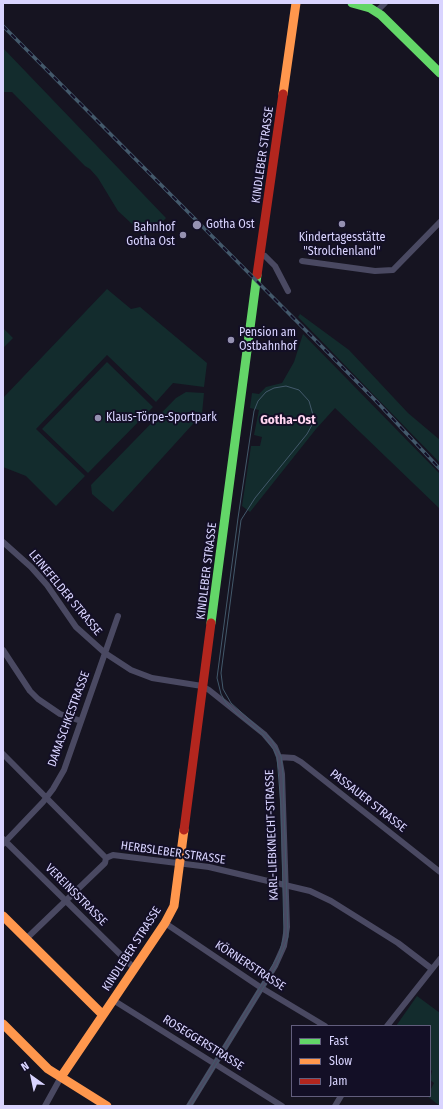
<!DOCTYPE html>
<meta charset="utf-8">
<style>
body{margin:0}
#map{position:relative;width:443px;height:1109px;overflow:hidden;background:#161421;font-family:"Fira Sans Condensed",sans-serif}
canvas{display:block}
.frame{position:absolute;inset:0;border:4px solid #d9d4ff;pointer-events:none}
.legend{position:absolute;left:291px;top:1025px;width:140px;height:72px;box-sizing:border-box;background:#130f26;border:1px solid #625e7d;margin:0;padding:5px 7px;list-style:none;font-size:12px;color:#d9d4ff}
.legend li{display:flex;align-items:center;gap:8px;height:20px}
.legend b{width:20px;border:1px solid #625e7d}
.north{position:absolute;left:12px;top:1057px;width:40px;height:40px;-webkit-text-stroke:3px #130f26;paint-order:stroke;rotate:327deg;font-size:11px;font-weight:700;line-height:16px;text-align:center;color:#d9d4ff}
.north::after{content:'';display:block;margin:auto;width:14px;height:18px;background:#d9d4ff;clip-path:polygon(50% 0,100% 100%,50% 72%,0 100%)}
</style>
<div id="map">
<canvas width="443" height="1109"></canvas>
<div class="frame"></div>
<ul class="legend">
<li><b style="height:5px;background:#63d668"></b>Fast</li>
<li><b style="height:5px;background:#ff974d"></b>Slow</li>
<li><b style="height:5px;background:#b3261e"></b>Jam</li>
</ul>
<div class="north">N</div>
</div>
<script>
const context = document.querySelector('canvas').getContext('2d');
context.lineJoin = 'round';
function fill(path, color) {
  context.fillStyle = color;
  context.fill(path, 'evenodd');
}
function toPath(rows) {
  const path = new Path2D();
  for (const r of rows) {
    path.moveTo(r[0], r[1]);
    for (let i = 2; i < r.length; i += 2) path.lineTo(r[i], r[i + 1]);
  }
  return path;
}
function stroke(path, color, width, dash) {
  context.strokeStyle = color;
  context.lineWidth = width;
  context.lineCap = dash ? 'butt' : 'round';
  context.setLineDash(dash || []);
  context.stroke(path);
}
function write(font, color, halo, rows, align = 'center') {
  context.font = font + ' "Fira Sans Condensed",sans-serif';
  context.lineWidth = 4;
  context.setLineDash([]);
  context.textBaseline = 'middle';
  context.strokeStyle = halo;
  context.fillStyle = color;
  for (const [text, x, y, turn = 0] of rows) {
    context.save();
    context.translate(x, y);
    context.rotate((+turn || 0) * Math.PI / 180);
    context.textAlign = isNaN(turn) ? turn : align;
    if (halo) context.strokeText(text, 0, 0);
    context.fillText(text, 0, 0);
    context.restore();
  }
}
fill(toPath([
 [3,48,166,218,163,221,144,235,118,211,98,178,90,169,85,166,12,92,3,92],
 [107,289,131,309,140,307,207,363,204,387,173,383,156,402,107,355,36,429,85,476,56,506,26,476,3,467,3,398],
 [300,314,349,350,408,413,440,440,440,463,298,317],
 [3,328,13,338,3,348],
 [303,334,440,474,440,509,335,408,316,429,250,512,242,506,251,446,260,446,262,437,254,435,259,410,250,408,252,393,259,394,266,387,282,383,294,362],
 [107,362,153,407,88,473,42,429],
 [186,392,204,393,202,414,113,512,92,494,91,485,176,398],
 [417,996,440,1013,440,1106,427,1096,430,1096,430,1091,434,1083,430,1080,432,1071,430,1069,430,1026,396,1026]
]), '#132c2d');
stroke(toPath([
 [377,11,385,3],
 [265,256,275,266,288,291],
 [302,261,375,271,393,270,440,222],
 [3,542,31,567,47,585,76,627,105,653,131,670,152,678,202,686,209,690,264,734,275,747,279,757,282,774,287,927,284,946,275,966,189,1106],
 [3,650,30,691,38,699,60,714,81,721],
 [3,754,106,858,113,855,209,867,310,891,331,901,398,943,432,969],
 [279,757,294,758,301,762,440,872],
 [3,839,134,968],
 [3,844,43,802,53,789,64,770,118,616],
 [165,923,260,987,325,1026],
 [26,939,105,863,106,858],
 [113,1000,282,1106],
 [387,1026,440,959],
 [45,1106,61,1077],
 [335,1106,341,1096]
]), '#4a4962', 6);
stroke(toPath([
 [352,3,370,8,381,15,440,73],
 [211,623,257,275]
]), '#63d668', 9);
stroke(toPath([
 [283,94,296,3],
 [3,916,103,1015,61,1077],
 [103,1015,165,923,174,906,184,830],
 [3,1024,48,1069,107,1106]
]), '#ff974d', 9);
stroke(toPath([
 [257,275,283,94],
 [184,830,211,623]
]), '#b3261e', 9);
stroke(toPath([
 [187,1106,260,987,279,954,284,936,281,806,277,757,274,750,263,735,237,714,226,703,221,694,217,678,238,518,254,411,258,401,266,392,274,388,286,386,299,390,309,401,313,415,312,425,307,434,255,498,241,520,221,673,223,689,231,703,271,739,281,756,283,774,288,937,276,967,191,1106]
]), '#43596b', 1);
const rail = toPath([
 [3,26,376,401,440,469]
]);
stroke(rail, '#43596b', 3.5);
stroke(rail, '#130f26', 2, [6]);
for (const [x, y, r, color] of [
 [342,224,4,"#9591b1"],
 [197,225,5,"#9591b1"],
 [183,235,4,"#9591b1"],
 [231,340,4,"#9591b1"],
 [98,418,4,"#9591b1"]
]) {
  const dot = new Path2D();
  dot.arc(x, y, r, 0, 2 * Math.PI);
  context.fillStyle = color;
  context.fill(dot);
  stroke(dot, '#130f26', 1.5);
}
write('12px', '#d9d4ff', '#130f26', [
 ["KINDLEBER STRASSE",263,155,-82],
 ["KINDLEBER STRASSE",207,571,-83],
 ["LEINEFELDER STRASSE",65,593,50],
 ["DAMASCHKESTRASSE",69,719,-70],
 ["PASSAUER STRASSE",368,801,38],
 ["KARL-LIEBKNECHT-STRASSE",272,835,-92],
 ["HERBSLEBER STRASSE",173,853,8],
 ["VEREINSSTRASSE",76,895,45],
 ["KINDLEBER STRASSE",132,949,-57],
 ["KÖRNERSTRASSE",250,966,33],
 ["ROSEGGERSTRASSE",203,1043,32]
]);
write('12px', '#d9d4ff', '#130f26', [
 ["Gotha Ost",206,225],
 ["Bahnhof",175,228,"right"],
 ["Gotha Ost",175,242,"right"],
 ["Kindertagesstätte",342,238,"center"],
 ["\"Strolchenland\"",342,252,"center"],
 ["Pension am",239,333],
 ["Ostbahnhof",239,347],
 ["Klaus-Törpe-Sportpark",106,418]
], 'left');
write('bold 13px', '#ffd6f0', '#130f26', [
 ["Gotha-Ost",288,420]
]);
</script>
